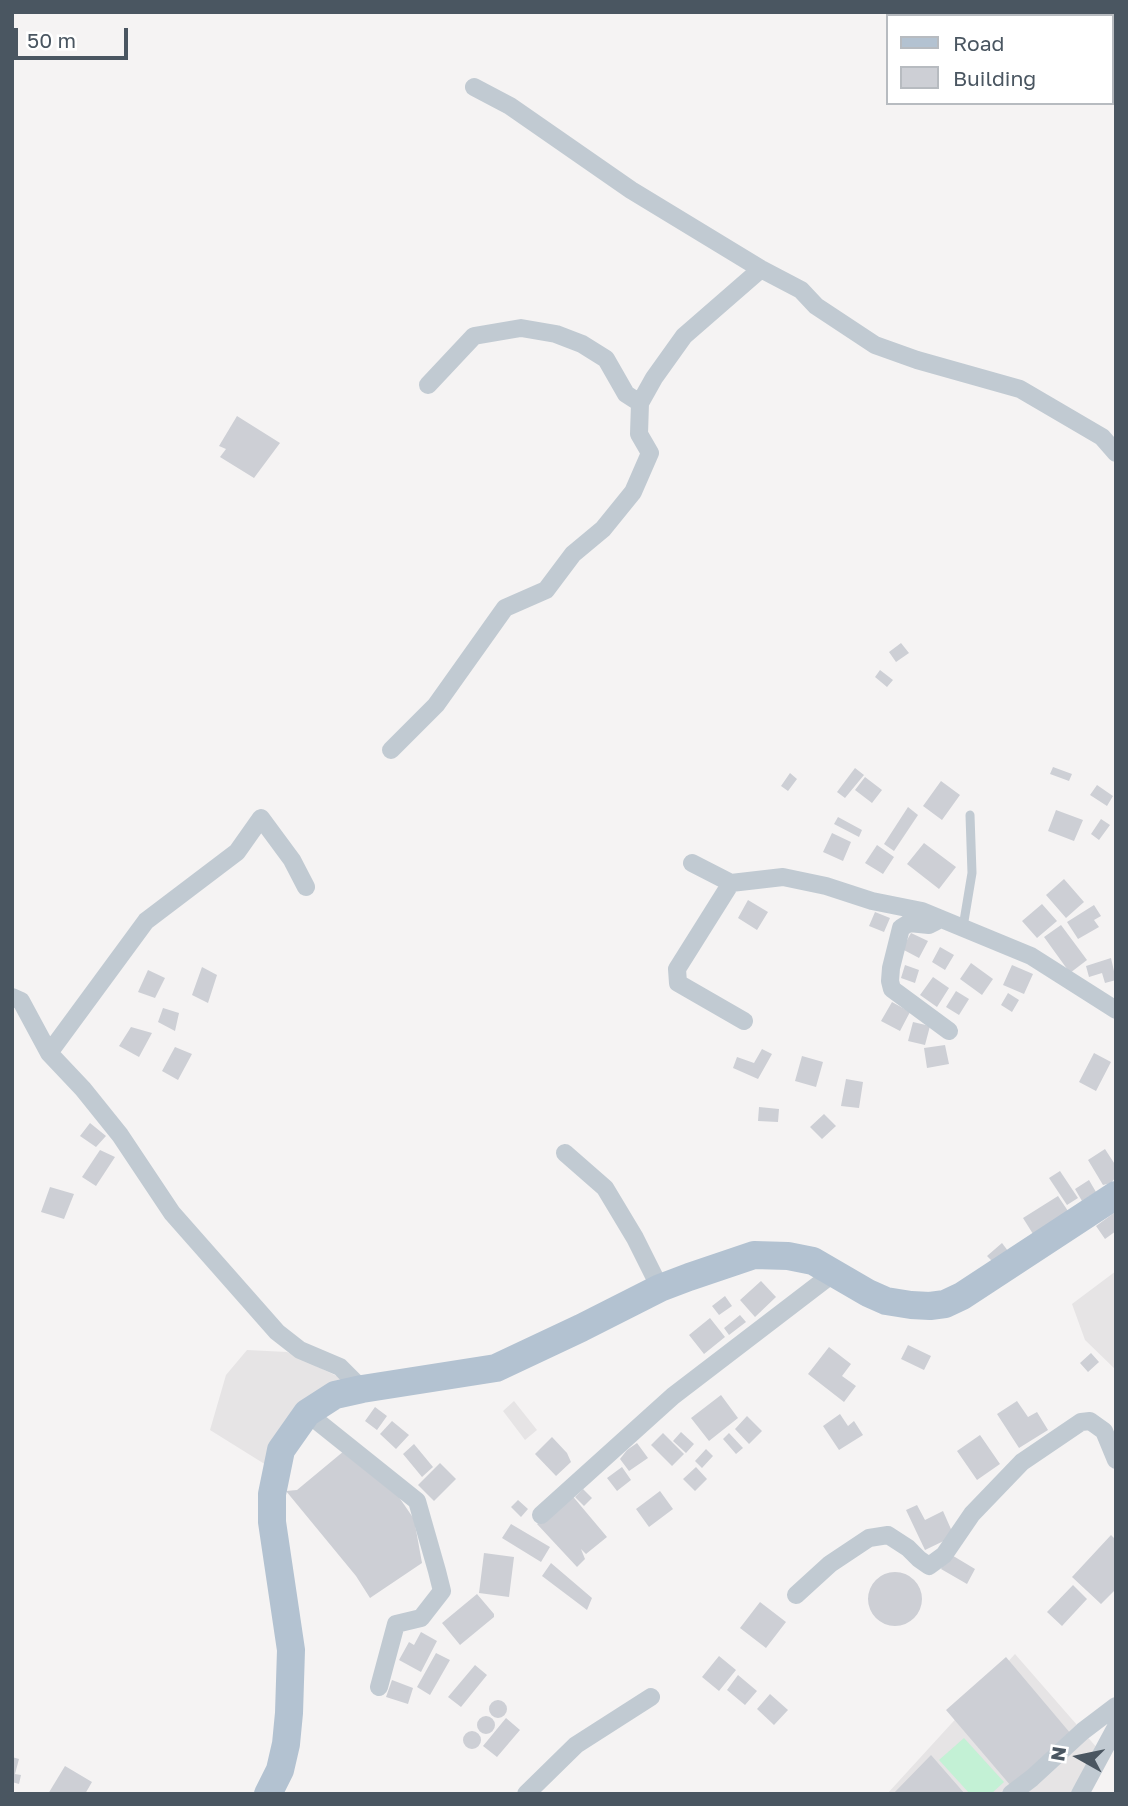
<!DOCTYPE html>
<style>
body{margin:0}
#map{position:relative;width:1128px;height:1806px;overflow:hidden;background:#f5f3f3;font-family:"Golos Text",sans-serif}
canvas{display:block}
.frame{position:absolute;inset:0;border:14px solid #4a5661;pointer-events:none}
.legend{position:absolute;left:886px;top:14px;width:228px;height:91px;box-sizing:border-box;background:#fff;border:2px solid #b7bbc0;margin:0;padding:9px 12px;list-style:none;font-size:21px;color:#4a5661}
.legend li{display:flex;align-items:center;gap:14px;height:35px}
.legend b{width:35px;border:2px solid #b7bbc0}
.north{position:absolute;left:1044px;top:1722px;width:70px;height:70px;-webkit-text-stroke:5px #fff;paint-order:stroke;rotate:279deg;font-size:19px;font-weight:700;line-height:28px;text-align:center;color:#4a5661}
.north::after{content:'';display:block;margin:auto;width:24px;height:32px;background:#4a5661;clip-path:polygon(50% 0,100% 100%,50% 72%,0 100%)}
.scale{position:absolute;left:14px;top:28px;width:114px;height:32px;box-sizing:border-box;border:4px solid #4a5661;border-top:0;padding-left:9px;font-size:21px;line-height:24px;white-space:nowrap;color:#4a5661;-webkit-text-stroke:5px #fff;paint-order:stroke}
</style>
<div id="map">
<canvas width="1128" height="1806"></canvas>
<div class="frame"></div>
<ul class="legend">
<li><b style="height:9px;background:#b3c2d1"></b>Road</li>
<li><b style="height:19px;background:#cdcfd5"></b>Building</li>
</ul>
<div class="north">N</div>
<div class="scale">50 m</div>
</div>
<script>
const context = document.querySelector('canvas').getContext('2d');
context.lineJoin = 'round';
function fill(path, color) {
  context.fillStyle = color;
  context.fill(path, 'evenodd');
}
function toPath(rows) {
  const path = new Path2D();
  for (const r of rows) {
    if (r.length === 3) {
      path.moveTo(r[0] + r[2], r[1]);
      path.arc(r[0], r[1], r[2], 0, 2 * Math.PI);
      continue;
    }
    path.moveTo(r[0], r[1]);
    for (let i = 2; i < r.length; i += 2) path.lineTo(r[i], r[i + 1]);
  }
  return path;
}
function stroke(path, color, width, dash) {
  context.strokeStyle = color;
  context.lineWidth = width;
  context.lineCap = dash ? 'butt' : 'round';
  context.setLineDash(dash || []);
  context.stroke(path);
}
fill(toPath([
 [1116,1271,1116,1370,1085,1340,1072,1304],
 [247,1350,287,1352,345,1380,271,1468,210,1430,226,1375],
 [514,1401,537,1430,525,1440,503,1411],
 [1015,1654,1098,1749,1075,1794,887,1794]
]), '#e6e4e5');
fill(toPath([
 [964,1738,1004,1782,991,1794,970,1794,939,1760]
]), '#c3f1d5');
fill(toPath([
 [958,12,1081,12,1080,16,963,16],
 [237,416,280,443,254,478,220,457,226,449,219,446],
 [901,643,909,653,896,662,889,652],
 [880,670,893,680,887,687,875,677],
 [1053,767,1072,774,1069,781,1050,774],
 [855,768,864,775,845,798,837,792],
 [790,773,797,779,788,791,781,786],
 [865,777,882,790,872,803,855,790],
 [941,781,960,795,942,820,923,806],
 [1097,785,1113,796,1107,806,1090,795],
 [908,807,918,815,894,851,884,844],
 [1056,810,1083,820,1074,841,1048,831],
 [838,817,862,830,859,837,834,824],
 [1101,819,1110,825,1099,840,1091,834],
 [832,833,851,842,843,861,823,852],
 [924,843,956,867,939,889,907,864],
 [877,845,894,857,883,874,865,863],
 [1064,879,1084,902,1066,918,1046,895],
 [748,900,768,912,757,930,738,918],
 [1042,904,1057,921,1037,938,1022,921],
 [1094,905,1101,916,1094,920,1099,927,1078,939,1067,922],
 [875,912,890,918,884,932,869,926],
 [1061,925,1087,960,1070,973,1044,937],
 [911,933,928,941,919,958,902,949],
 [940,947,954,955,945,970,932,962],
 [1111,958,1116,980,1105,983,1102,973,1089,977,1086,966],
 [971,963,993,979,982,995,960,979],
 [905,965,919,970,915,983,901,978],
 [1012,965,1033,974,1024,994,1003,985],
 [202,967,217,975,208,1003,192,995],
 [148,970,165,978,155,998,138,992],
 [933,977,949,988,937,1007,920,995],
 [956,991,969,999,959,1015,946,1007],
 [1008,993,1019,1000,1012,1012,1001,1005],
 [892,1002,910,1012,900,1031,881,1021],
 [163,1008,179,1013,175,1031,158,1022],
 [913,1022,930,1026,925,1045,908,1041],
 [131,1027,152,1033,139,1057,119,1046],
 [945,1045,949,1064,927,1068,924,1048],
 [175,1047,192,1054,178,1080,162,1071],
 [762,1049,772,1054,758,1079,733,1068,737,1057,754,1063],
 [1094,1053,1111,1062,1096,1091,1079,1082],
 [802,1056,823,1062,816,1087,795,1081],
 [846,1079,863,1082,859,1108,841,1106],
 [759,1107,779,1109,778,1122,758,1121],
 [824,1114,836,1126,822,1139,810,1127],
 [90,1123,106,1136,96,1147,80,1136],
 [1105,1149,1116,1166,1116,1177,1111,1183,1103,1185,1088,1160],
 [100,1150,115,1157,96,1186,82,1177],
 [1060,1171,1078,1198,1067,1205,1049,1178],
 [1089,1180,1096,1192,1082,1201,1075,1189],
 [50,1187,74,1194,64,1219,41,1212],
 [1058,1196,1068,1211,1033,1234,1023,1218],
 [1114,1213,1116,1216,1116,1231,1105,1239,1096,1226],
 [1002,1243,1008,1251,994,1263,987,1256],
 [761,1281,776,1297,755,1317,740,1300],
 [725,1296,732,1306,719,1315,712,1306],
 [740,1315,746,1322,729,1335,724,1328],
 [710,1318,725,1337,704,1354,689,1335],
 [908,1345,931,1356,924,1370,901,1359],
 [829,1347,851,1364,842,1376,856,1386,844,1402,808,1374],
 [1091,1353,1099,1362,1088,1372,1080,1363],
 [721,1395,738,1418,709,1441,691,1418],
 [1017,1401,1028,1417,1037,1412,1048,1430,1019,1448,997,1414],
 [375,1407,387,1416,377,1430,365,1421],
 [840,1414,848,1426,854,1421,863,1435,839,1450,823,1426],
 [747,1416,762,1431,749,1444,735,1429],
 [392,1421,409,1435,396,1449,380,1434],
 [681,1432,694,1444,686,1453,673,1441],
 [663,1433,684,1454,672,1466,651,1445],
 [729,1433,743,1448,736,1454,723,1439],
 [980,1435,1000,1464,977,1480,957,1451],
 [552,1437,567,1453,571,1462,556,1476,535,1454],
 [637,1443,648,1458,629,1471,620,1459,627,1450],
 [414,1444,433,1467,422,1477,403,1454],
 [706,1449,713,1456,702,1468,695,1461],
 [344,1451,394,1490,414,1519,422,1563,370,1598,356,1576,286,1491,297,1490],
 [440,1463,456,1479,434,1501,418,1485],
 [622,1467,631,1480,617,1491,607,1478],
 [696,1467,707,1479,695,1491,683,1479],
 [583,1489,592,1498,584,1506,575,1497],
 [660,1491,673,1509,649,1527,636,1509],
 [570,1493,607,1537,586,1554,581,1549,585,1559,577,1567,537,1524],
 [518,1500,528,1509,521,1517,511,1507],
 [917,1505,925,1520,943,1511,954,1536,925,1550,906,1510],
 [511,1524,550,1547,541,1562,502,1538],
 [1111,1535,1116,1540,1116,1589,1101,1604,1072,1577],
 [484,1553,514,1557,509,1597,479,1593],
 [950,1554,975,1569,967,1584,941,1569],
 [551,1563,592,1598,587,1610,542,1576],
 [895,1599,27],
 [1073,1585,1087,1599,1062,1626,1047,1612],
 [477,1594,494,1614,494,1617,460,1645,442,1623],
 [760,1602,786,1622,766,1648,740,1628],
 [421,1632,437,1641,421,1672,399,1660,409,1642,414,1645],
 [436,1653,450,1660,430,1695,417,1687],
 [719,1656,736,1670,719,1691,702,1677],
 [1006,1657,1071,1734,1011,1786,946,1710],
 [475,1665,487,1675,461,1707,448,1697],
 [738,1675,757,1691,745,1705,727,1690],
 [392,1680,413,1688,408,1704,386,1697],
 [770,1694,788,1710,774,1725,757,1709],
 [498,1709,9],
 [486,1725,9],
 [506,1718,520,1730,497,1757,483,1746],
 [472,1740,9],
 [931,1755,965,1794,893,1794],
 [12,1757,19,1759,15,1774,21,1775,19,1784,12,1782],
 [65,1766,92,1782,85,1794,48,1794]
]), '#cdcfd5');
stroke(toPath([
 [963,927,972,873,970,815]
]), '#c1cad2', 9);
stroke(toPath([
 [474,87,510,106,631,190,761,269,801,290,816,306,875,345,917,360,1020,389,1102,437,1116,453],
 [428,385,474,336,521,328,556,334,582,344,606,359,626,394,640,403],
 [391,750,436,705,505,608,546,590,573,554,603,529,633,492,650,453,639,434,640,403,654,378,684,336,761,269],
 [692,863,731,883,783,877,826,886,872,901,922,911,1031,956,1116,1010],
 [731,883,677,969,678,983,744,1021],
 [938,918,935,922,929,925,909,923,901,928,891,968,890,981,892,989,949,1031],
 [12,997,21,1001,49,1053,83,1089,120,1135,172,1213,277,1332,300,1350,340,1367,362,1389],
 [49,1053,146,921,237,852,261,818,292,860,306,887],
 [565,1153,605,1188,635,1238,660,1288],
 [307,1413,417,1501,437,1571,442,1591,421,1618,396,1624,379,1687],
 [541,1515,673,1396,835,1272],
 [796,1595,830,1564,869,1538,888,1535,908,1548,919,1559,929,1566,944,1555,972,1514,1022,1462,1081,1422,1090,1421,1104,1431,1116,1460],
 [526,1794,576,1745,651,1697],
 [1011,1794,1032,1778,1083,1731,1116,1706],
 [1080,1794,1116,1727]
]), '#c1cad2', 18);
stroke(toPath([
 [268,1794,280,1770,286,1744,289,1713,291,1650,272,1522,272,1494,281,1450,307,1413,335,1395,362,1389,496,1368,581,1328,660,1288,689,1277,754,1255,788,1256,813,1261,868,1293,886,1301,911,1305,930,1306,945,1304,962,1296,1116,1195]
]), '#b3c2d1', 28);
</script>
